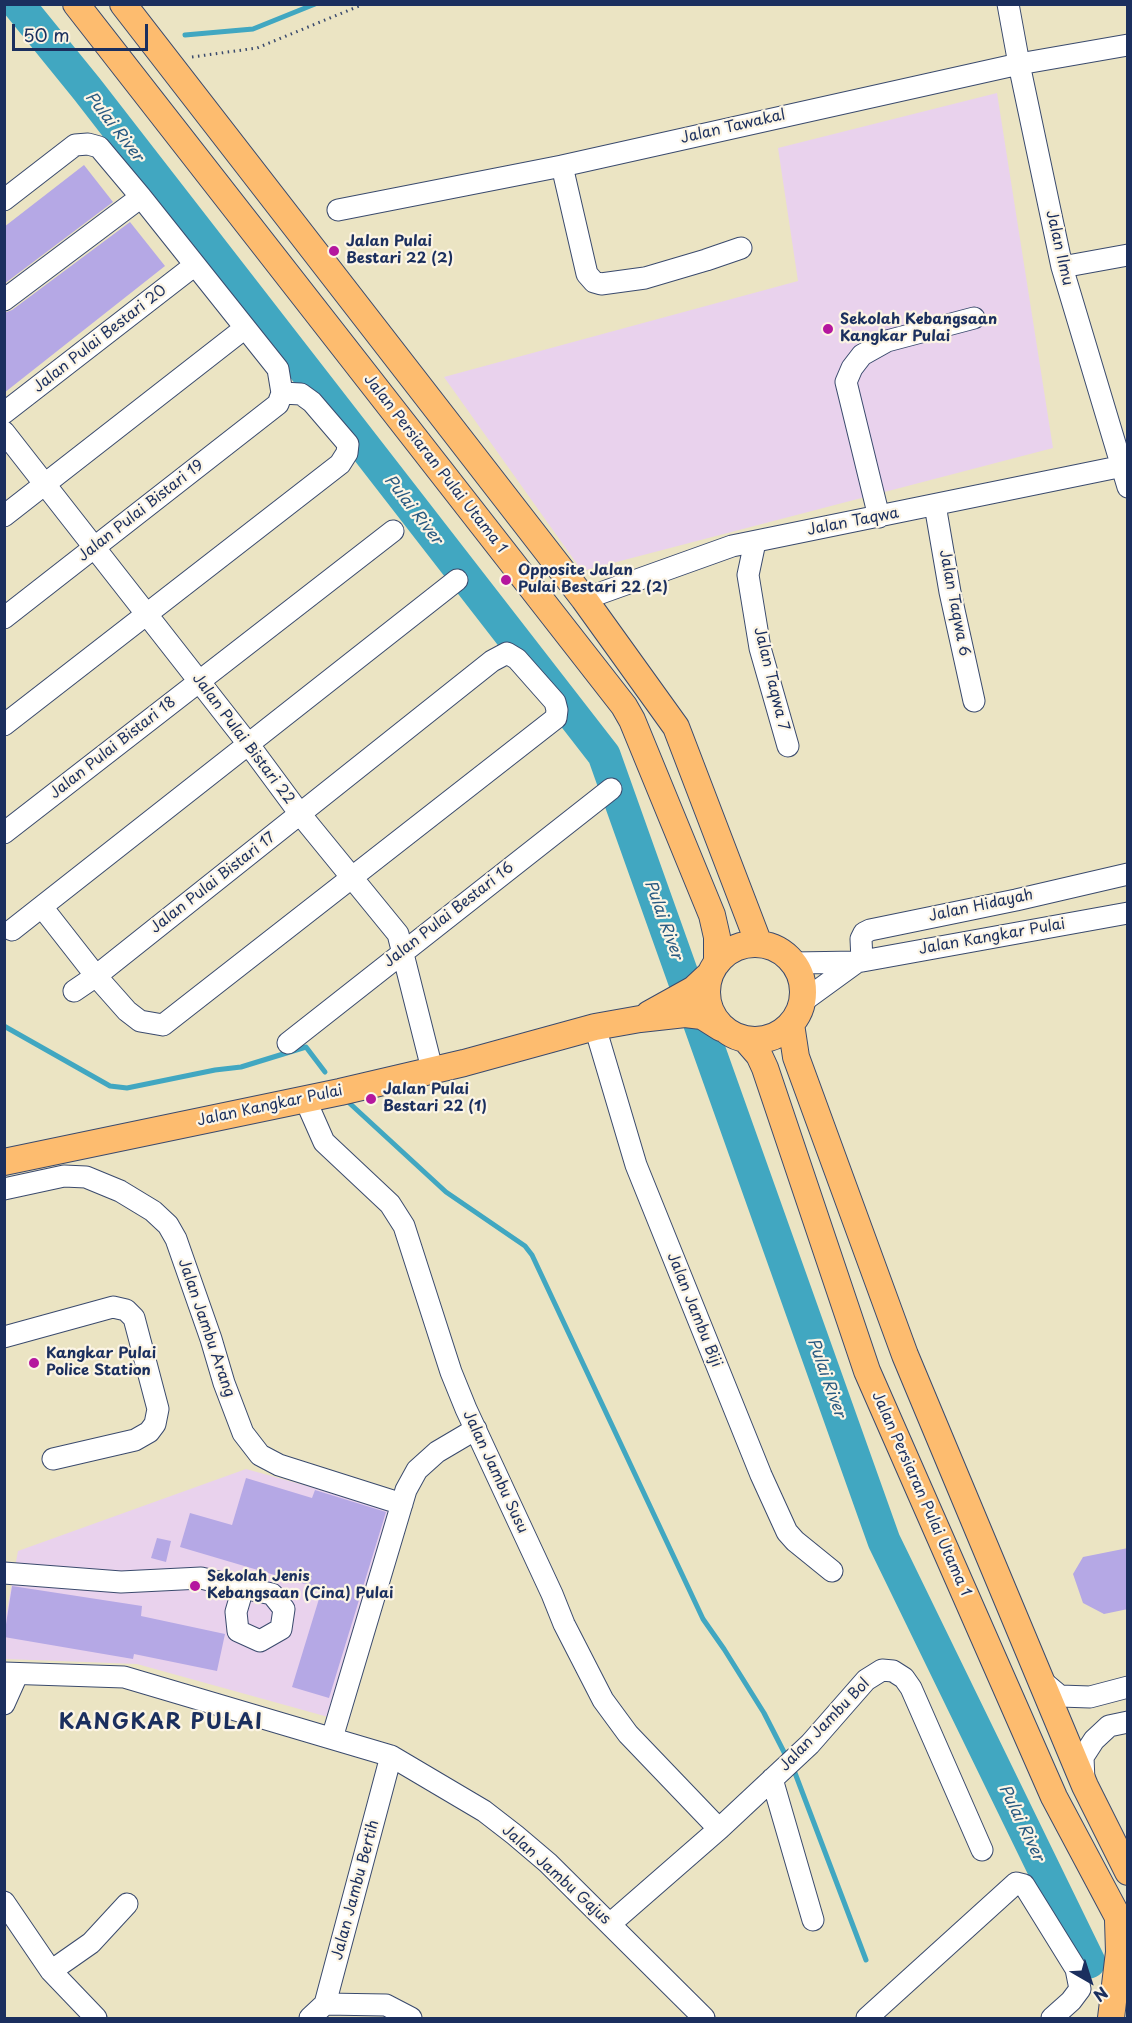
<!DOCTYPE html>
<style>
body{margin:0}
#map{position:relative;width:1132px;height:2023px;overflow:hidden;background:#ebe4c3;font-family:"Playpen Sans",sans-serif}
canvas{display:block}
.frame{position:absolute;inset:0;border:6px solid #1b2f5e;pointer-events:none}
.north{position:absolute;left:1060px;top:1951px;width:60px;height:60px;-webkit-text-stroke:4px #fcf5e5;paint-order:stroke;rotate:141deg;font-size:16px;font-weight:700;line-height:24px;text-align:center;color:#1b2f5e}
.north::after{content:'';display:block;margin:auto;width:21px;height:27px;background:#1b2f5e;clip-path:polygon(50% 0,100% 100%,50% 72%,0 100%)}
.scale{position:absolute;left:12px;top:24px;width:136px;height:27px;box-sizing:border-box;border:3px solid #1b2f5e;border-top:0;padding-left:8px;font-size:18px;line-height:21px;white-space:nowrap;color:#1b2f5e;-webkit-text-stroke:4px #fcf5e5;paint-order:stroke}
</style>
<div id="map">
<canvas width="1132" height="2023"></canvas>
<div class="frame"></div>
<div class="north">N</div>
<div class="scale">50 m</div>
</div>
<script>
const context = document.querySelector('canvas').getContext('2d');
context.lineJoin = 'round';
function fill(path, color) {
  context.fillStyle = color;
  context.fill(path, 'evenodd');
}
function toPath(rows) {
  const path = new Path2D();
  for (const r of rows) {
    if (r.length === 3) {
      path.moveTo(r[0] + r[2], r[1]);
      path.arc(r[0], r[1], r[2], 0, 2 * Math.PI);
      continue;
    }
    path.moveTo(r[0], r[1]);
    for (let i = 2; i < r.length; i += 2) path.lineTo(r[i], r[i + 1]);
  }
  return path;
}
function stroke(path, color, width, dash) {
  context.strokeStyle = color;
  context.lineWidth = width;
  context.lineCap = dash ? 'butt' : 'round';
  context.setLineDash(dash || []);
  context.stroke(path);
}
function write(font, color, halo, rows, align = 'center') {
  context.font = font + ' "Playpen Sans",sans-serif';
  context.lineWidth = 4.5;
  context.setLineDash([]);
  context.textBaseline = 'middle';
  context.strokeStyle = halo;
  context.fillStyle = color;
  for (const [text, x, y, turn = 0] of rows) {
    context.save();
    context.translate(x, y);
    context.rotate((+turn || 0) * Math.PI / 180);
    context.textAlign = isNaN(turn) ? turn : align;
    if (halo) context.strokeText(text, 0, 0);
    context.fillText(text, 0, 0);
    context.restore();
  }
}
fill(toPath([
 [997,93,1053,448,582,571,444,377,798,281,778,148],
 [246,1469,401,1512,339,1720,137,1664,5,1659,5,1621,18,1551]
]), '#e9d2ed');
stroke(toPath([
 [185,35,253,29,315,4],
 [4,1026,110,1086,127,1088,215,1070,241,1067,306,1047,325,1072],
 [345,1099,446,1192,525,1246,532,1255,703,1619,724,1649,764,1713,785,1754],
 [795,1773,866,1960]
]), '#41a7c1', 5);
stroke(toPath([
 [18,4,87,89,604,755,884,1541,1089,1962]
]), '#41a7c1', 33);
fill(toPath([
 [84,165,113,202,4,284,4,227],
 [130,222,165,266,4,393,4,313,12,310],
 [246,1478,312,1498,315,1490,386,1512,329,1698,292,1687,322,1589,180,1547,190,1513,232,1525],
 [157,1538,171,1541,166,1562,151,1558],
 [1128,1548,1128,1609,1104,1614,1083,1603,1073,1574,1083,1557],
 [12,1586,142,1606,141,1616,225,1634,217,1671,134,1654,133,1659,4,1637]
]), '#b5a8e5');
const minor = toPath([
 [1008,4,1019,64,1062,267,1128,487],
 [562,166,587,274,594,282,601,284,645,278,706,260,741,248],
 [4,200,75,145,88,144,99,147,141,197,278,369,282,393,278,404,4,618],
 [338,210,562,166,1019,64,1128,45],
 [1062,267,1128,255],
 [4,300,141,197],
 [4,413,195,265],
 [4,432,249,745,300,814,398,934,432,1069],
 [935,505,950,592,974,701],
 [4,516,245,328],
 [879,517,846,382,852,368,862,355,887,341,974,318],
 [755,542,748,575,760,648,788,746],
 [584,599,732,546,1128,465],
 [4,725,340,464,347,453,348,444,312,402,301,394,282,393],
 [4,833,393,531],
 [42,907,96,976,127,1011,140,1021,163,1025,556,718,557,710,555,702,517,659,507,653,492,661,96,976,74,991],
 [12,930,457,580],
 [862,961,861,939,864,933,870,930,1016,900,1128,874],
 [793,963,857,962,1128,913],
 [802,1002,857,962],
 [595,1027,636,1165,761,1475,787,1532,795,1541,832,1571],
 [288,1043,611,789],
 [305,1099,324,1142,390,1204,404,1226,451,1372,466,1409,552,1594,564,1624,603,1700,628,1734,719,1829],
 [4,1189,64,1176,86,1177,120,1191,153,1211,168,1225,176,1239,211,1339,224,1383,243,1433,260,1455,279,1465,402,1504],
 [4,1337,113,1307,126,1310,134,1318,158,1409,155,1424,149,1432,135,1440,53,1459],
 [4,1573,121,1582,201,1578,243,1588,272,1594,284,1609,281,1629,260,1641,238,1631,236,1612,243,1588],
 [4,1673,124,1677,391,1756,484,1811,515,1835,548,1863,704,2018],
 [1041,1680,1060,1696,1090,1697,1128,1687],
 [4,1704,17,1675],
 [332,1738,406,1490,417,1470,437,1452,476,1429],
 [772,1779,813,1920],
 [1084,1781,1083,1757,1094,1740,1109,1726,1128,1722],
 [4,1902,51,1971,96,2018],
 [610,1924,719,1829,810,1744,866,1680,882,1670,893,1671,904,1678,911,1688,982,1850],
 [51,1971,91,1943,127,1904],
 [325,2004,386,2005,411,2018],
 [310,2018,325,2004,391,1756],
 [867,2018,1016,1883,1024,1885,1076,1969,1080,1989,1071,2001,1052,2018]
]);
const major = toPath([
 [76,4,624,706,632,720,712,915,717,937,717,963],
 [123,4,584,599,676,727,759,944],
 [755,992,48],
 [649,1014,694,989,709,975],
 [791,1024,796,1057,905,1355,1085,1786,1128,1872],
 [746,1040,759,1055,765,1068,867,1371,1054,1797,1128,1936],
 [4,1162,340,1092,464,1063,595,1027,640,1019,685,1014,702,1016,721,1028],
 [1111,2018,1119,1952,1118,1920]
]);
stroke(minor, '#3a4a6d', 23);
stroke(major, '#3a4a6d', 28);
stroke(toPath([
 [192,57,257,48,364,4]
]), '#3a4a6d', 3, [1.5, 4.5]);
stroke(minor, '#fff', 21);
stroke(major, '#fdbc6f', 26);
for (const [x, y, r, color] of [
 [334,251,6,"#b5179e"],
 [828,329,6,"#b5179e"],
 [506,580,6,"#b5179e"],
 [371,1099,6,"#b5179e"],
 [34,1363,6,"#b5179e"],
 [195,1586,6,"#b5179e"]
]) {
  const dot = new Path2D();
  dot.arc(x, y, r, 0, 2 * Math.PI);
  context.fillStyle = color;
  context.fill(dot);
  stroke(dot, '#fcf5e5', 2);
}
write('15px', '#1b2f5e', '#fcf5e5', [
 ["Jalan Tawakal",733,127,-13],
 ["Jalan Ilmu",1059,248,77],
 ["Jalan Pulai Bestari 20",100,339,-38],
 ["Jalan Persiaran Pulai Utama 1",435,464,52],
 ["Jalan Pulai Bistari 19",141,511,-38],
 ["Jalan Taqwa",853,522,-11],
 ["Jalan Taqwa 6",954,603,79],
 ["Jalan Taqwa 7",771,679,76],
 ["Jalan Pulai Bistari 22",243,739,53],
 ["Jalan Pulai Bistari 18",113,748,-38],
 ["Jalan Pulai Bistari 17",213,883,-38],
 ["Jalan Hidayah",981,906,-12],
 ["Jalan Pulai Bestari 16",449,915,-38],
 ["Jalan Kangkar Pulai",992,937,-10],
 ["Jalan Kangkar Pulai",270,1106,-12],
 ["Jalan Jambu Biji",694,1310,68],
 ["Jalan Jambu Arang",206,1328,71],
 ["Jalan Jambu Susu",495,1472,65],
 ["Jalan Persiaran Pulai Utama 1",921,1494,66],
 ["Jalan Jambu Bol",825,1725,-46],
 ["Jalan Jambu Gajus",556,1875,42],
 ["Jalan Jambu Bertih",356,1890,-75]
]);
write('bold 15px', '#1b2f5e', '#fcf5e5', [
 ["Jalan Pulai",346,242],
 ["Bestari 22 (2)",346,259],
 ["Sekolah Kebangsaan",840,320],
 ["Kangkar Pulai",840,337],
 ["Opposite Jalan",518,571],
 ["Pulai Bestari 22 (2)",518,588],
 ["Jalan Pulai",383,1090],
 ["Bestari 22 (1)",383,1107],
 ["Kangkar Pulai",46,1354],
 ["Police Station",46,1371],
 ["Sekolah Jenis",207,1577],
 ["Kebangsaan (Cina) Pulai",207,1594]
], 'left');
write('italic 16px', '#285981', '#fcf5e5', [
 ["Pulai River",114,127,52],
 ["Pulai River",413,510,52],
 ["Pulai River",663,920,70],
 ["Pulai River",826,1378,70],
 ["Pulai River",1021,1823,64]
]);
context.letterSpacing = '1.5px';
write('bold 21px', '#1b2f5e', '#fcf5e5', [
 ["KANGKAR PULAI",161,1723]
]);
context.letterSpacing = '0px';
</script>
